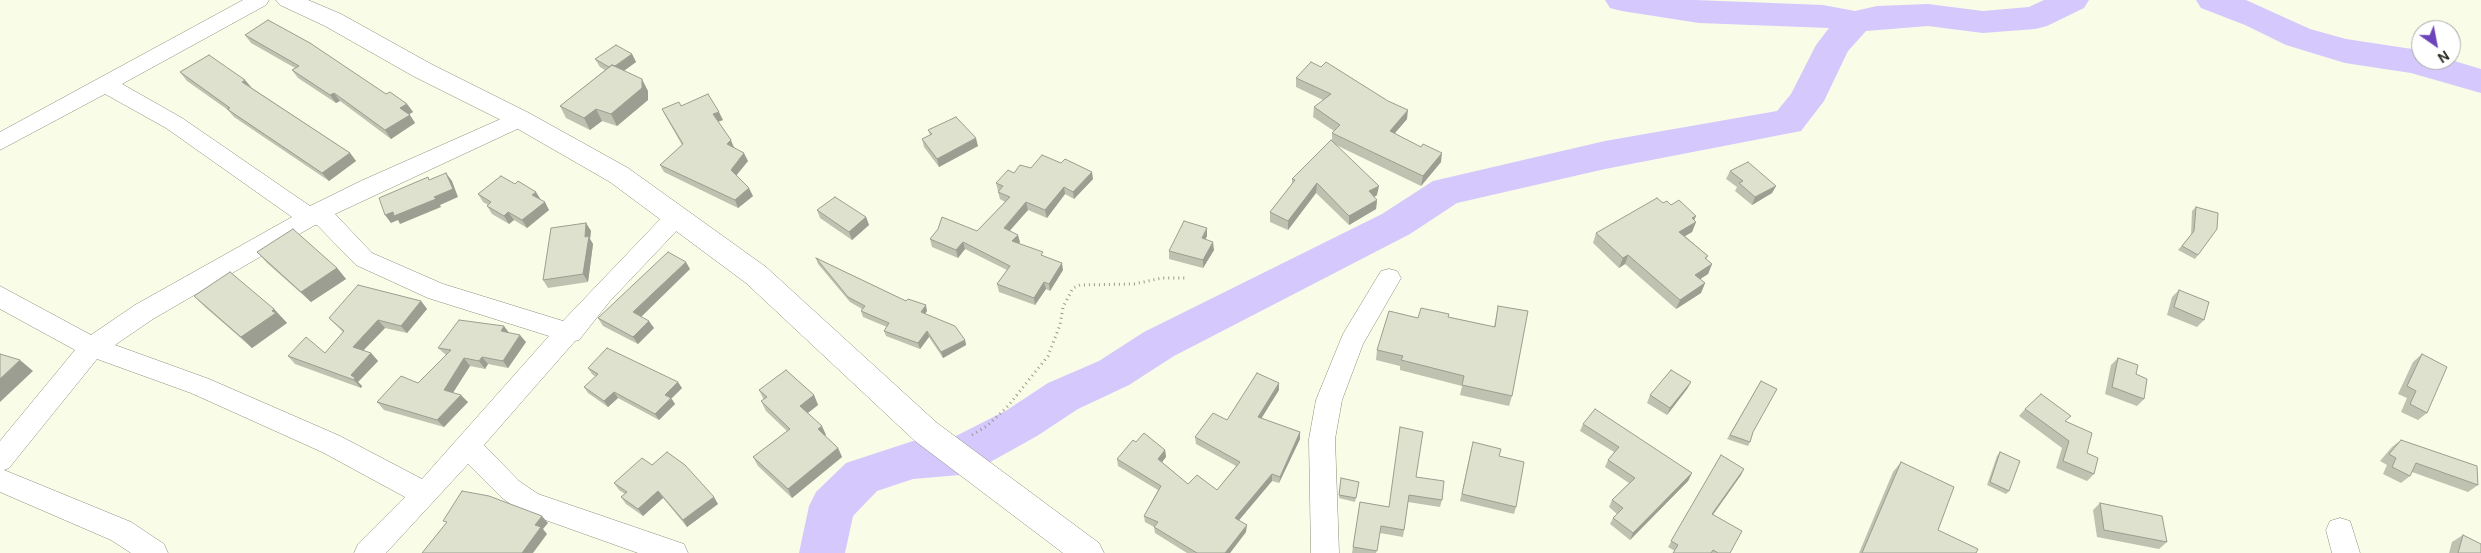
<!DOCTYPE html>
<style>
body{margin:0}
#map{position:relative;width:2481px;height:553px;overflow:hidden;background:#f9fce7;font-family:"DM Sans",sans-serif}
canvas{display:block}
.north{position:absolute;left:2411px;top:20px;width:50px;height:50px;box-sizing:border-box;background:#fff;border:1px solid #a9a9a6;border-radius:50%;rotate:147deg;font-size:14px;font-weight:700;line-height:20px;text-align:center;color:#282921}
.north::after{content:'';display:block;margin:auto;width:18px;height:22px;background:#6d44bc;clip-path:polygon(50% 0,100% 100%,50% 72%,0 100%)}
</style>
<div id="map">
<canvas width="2481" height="553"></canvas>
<div class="north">N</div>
</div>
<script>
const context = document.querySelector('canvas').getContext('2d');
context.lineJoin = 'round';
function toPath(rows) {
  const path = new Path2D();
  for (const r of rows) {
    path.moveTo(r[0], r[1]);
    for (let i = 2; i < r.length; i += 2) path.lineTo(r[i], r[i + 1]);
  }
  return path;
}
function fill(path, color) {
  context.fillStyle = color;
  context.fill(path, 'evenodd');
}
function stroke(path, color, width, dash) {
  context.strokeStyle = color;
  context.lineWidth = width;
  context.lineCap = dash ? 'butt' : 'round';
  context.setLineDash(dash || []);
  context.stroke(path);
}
fill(toPath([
 [1605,0,1695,0,1823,5,1855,11,1877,6,1928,4,1983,11,2029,7,2044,0,2089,0,2084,8,2047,26,2035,29,1983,33,1928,26,1866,31,1848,51,1824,101,1801,131,1605,169,1457,203,1410,234,1174,356,1129,385,1078,409,1037,436,976,470,960,475,913,479,877,491,853,516,845,553,799,553,809,506,816,492,846,463,913,441,954,437,1007,410,1048,383,1099,361,1144,332,1382,214,1433,181,1605,141,1777,111,1791,94,1816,45,1829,28,1699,23,1622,11,1610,8,1605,0],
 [2196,0,2246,0,2310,29,2346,39,2412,49,2421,51,2421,60,2451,60,2481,69,2481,93,2411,73,2345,63,2286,45,2245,25,2201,8,2196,0]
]), '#d4c8fd');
const street = toPath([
 [243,0,269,0,266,5,122,84,182,118,310,206,363,180,512,114,520,111,528,114,531,119,528,124,335,214,372,253,443,284,563,321,668,211,676,208,684,211,687,217,684,223,610,301,579,340,575,341,484,445,519,481,538,494,684,544,688,553,638,553,520,511,501,497,468,464,386,553,354,553,358,544,405,497,322,452,191,393,97,359,9,468,4,470,131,522,164,544,168,553,131,553,111,540,0,492,0,441,75,350,0,309,0,286,91,335,135,305,292,217,166,128,105,94,0,150,0,132,243,0],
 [315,225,317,225,356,265,428,298,549,336,422,479,340,436,209,379,115,345,153,319,315,225],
 [1389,269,1397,271,1401,278,1363,344,1342,400,1335,439,1339,553,1311,553,1309,439,1316,400,1343,334,1381,271,1389,269],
 [2340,518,2350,521,2360,553,2332,553,2326,530,2330,521,2340,518]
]);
const secondary = toPath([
 [276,0,308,0,341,14,431,64,529,113,628,168,766,267,937,423,1099,543,1104,553,1063,553,915,441,746,283,610,182,511,125,413,76,325,26,280,5,276,0]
]);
stroke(street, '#8b8e7b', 1);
stroke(secondary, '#8b8e7b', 1);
stroke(toPath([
 [972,435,987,426,1008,406,1048,356,1060,325,1063,307,1073,288,1080,285,1134,284,1162,278,1185,278]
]), '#999c8c', 3, [1, 4]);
fill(street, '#fff');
fill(secondary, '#fff');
fill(toPath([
 [245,35,407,104,413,112,409,114,415,123,391,139,340,101,336,103,298,78,292,70,295,68,251,43],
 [632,54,636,62,624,71,648,91,648,100,617,126,602,121,590,130,566,118,560,106,605,70,600,67,595,59],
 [180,72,252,88,350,153,356,161,329,181,234,117,228,110,187,81],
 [1296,78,1407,119,1395,133,1441,162,1421,186,1334,144,1377,195,1374,197,1377,200,1376,209,1349,225,1316,193,1288,230,1270,222,1270,212,1292,184,1292,179,1332,141,1332,133,1334,131,1313,117,1314,107,1323,100,1296,87],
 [681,106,723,120,718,122,734,147,748,161,736,176,753,196,738,208,664,172,660,165,682,145,666,117,662,109],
 [928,130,978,146,939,167,924,147,922,139,930,135],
 [1031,168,1093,179,1074,199,1065,194,1047,218,1028,210,1010,230,1020,242,1018,244,1044,256,1063,270,1050,291,1046,289,1035,305,999,292,997,284,1007,270,965,249,958,258,932,247,930,239,977,231,1005,202,1000,199,998,192,999,191,998,191,996,183,1014,173],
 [1730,171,1776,186,1772,193,1752,205,1735,191,1737,187,1726,179],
 [478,194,541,200,549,210,527,228,514,220,509,224,492,214,487,206,488,205,483,202],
 [1663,203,1671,205,1696,216,1694,220,1696,222,1692,232,1685,236,1708,256,1706,259,1712,264,1708,274,1700,279,1705,283,1701,293,1676,309,1625,264,1619,268,1593,243,1596,233],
 [2196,207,2198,255,2195,259,2178,250,2191,235,2192,211],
 [817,210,866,217,869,225,852,240,820,218],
 [586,223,591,231,590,239,593,244,588,282,548,288,543,280],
 [1207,228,1207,236,1205,240,1214,250,1203,268,1169,259,1169,251],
 [257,252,337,268,346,279,311,302,267,263],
 [816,258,927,311,925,314,965,340,966,345,943,358,929,337,920,349,886,336,884,331,887,327,863,317,861,311,862,309,850,302,818,264],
 [690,269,641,316,654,328,638,344,603,326,598,318],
 [2179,290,2204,320,2197,327,2167,315,2172,297],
 [194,296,274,309,287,323,252,348,205,307],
 [421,301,427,309,407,333,385,328,363,350,371,353,378,361,358,382,362,386,361,388,295,364,288,356,325,353,343,332,329,318],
 [1498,306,1512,396,1509,406,1460,395,1462,386,1400,370,1400,366,1376,360,1377,350,1418,318,1448,317,1494,327],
 [509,333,526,342,508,368,488,364,485,369,470,366,453,393,468,402,444,427,384,410,377,402,418,383,446,355,438,348],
 [2422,354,2427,413,2418,420,2401,412,2407,398,2398,394,2413,362],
 [2118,358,2136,374,2144,399,2137,406,2105,394,2111,365],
 [588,368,682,388,671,398,675,404,659,420,618,398,608,407,588,393,584,387,596,377,592,374],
 [1761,381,1753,432,1750,442,1748,446,1727,439],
 [1691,382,1687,389,1667,415,1647,403,1650,395],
 [759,390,814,395,818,405,808,413,826,435,825,436,838,448,842,457,792,498,758,466,753,457,787,431,766,411,761,401,764,400],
 [1279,390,1261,418,1300,432,1300,439,1279,483,1272,481,1239,520,1246,532,1230,553,1187,553,1155,533,1154,527,1145,522,1144,516,1158,490,1118,466,1117,459,1136,442,1165,450,1166,457,1162,462,1188,484,1217,490,1236,466,1196,444,1195,437,1227,420],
 [2025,409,2066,422,2087,453,2094,474,2087,481,2056,468,2062,448,2019,416],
 [1583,424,1692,473,1688,481,1630,540,1610,524,1613,518,1617,514,1609,507,1612,500,1629,483,1605,467,1608,460,1614,452,1580,431],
 [2401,440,2478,485,2468,492,2412,472,2410,476,2401,483,2383,474,2387,465,2380,461,2392,447],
 [1471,450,1499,456,1516,507,1514,514,1460,501],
 [2000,452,2009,491,2006,494,1987,485,1997,456],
 [1721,455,1741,475,1713,515,1730,553,1673,553,1675,551,1668,547],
 [1901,462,1938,530,1976,553,1859,553,1893,472],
 [652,465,718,504,687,527,663,498,643,516,626,504,621,497,625,494,619,490,614,483],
 [1416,477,1442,500,1440,507,1408,502,1403,537,1380,533,1376,553,1352,553,1360,502,1389,507],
 [1341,478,1359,482,1355,502,1339,498],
 [2100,503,2167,542,2159,549,2097,537,2093,510],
 [2463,535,2481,553,2449,553,2452,542]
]), '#bfc2b0');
fill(toPath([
 [632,54,636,62,615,77,611,69],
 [642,79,648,91,648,100,617,126,611,114],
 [245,80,252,88,242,82],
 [334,93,340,101,336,103,330,95],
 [407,104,413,112,406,116,400,108],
 [596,109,602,121,590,130,584,118],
 [1408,110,1407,119,1389,140,1390,131],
 [719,112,723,120,716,122,713,114],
 [410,115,415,123,391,139,385,130],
 [976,138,978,146,939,167,937,159],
 [731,140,734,148,727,144],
 [350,153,356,161,329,181,322,173],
 [744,153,748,161,734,178,731,170],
 [1442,153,1441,162,1421,186,1423,176],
 [1092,172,1093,179,1074,199,1073,192],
 [446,173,452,181,458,197,440,205,441,207,400,224,398,220,391,223,385,215],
 [1317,183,1316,193,1288,230,1288,221],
 [1379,186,1377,195,1368,201,1369,191],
 [1776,186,1772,193,1752,205,1755,197],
 [1064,187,1065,194,1047,218,1045,210],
 [749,188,753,196,738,208,735,200],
 [536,192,541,200,532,195],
 [1377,200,1376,209,1349,225,1349,216],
 [545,202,549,210,527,228,522,220],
 [1026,202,1028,210,1006,235,1004,228],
 [508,212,514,220,509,224,504,216],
 [1696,216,1692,225,1696,222,1692,232,1675,242,1679,232,1692,218],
 [866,217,869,225,852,240,849,232],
 [586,223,591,231,590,239,593,244,588,282,583,274,585,237],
 [1207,228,1207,236,1202,246,1202,238],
 [1018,235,1020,242,1014,249,1012,241],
 [963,242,965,249,958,258,956,250],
 [1213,242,1214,250,1203,268,1203,260],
 [1628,255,1625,264,1619,268,1623,258],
 [686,262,690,269,638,320,633,312],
 [1062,263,1063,270,1050,291,1049,284],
 [1712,264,1708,274,1691,285,1695,275],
 [337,268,346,279,311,302,301,292],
 [1044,282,1046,289,1035,305,1034,298],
 [1705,283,1701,293,1676,309,1680,300],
 [421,301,427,309,407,333,401,326],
 [926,305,927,311,922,318,921,312],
 [274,309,287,323,252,348,241,337],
 [378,320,385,328,360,354,353,347],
 [649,321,654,328,638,344,633,337],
 [504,326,510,334,501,331],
 [927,331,929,337,920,349,918,343],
 [520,335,526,342,508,368,503,361],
 [965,340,966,345,943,358,941,352],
 [371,353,378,361,358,382,362,386,361,388,354,380,351,375],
 [482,357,488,364,485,369,479,361],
 [464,358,470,366,450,397,444,390],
 [20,360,33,371,0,402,0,379],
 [678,382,682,388,669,401,665,395],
 [1691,382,1687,389,1667,415,1670,408],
 [1279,383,1279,390,1258,424,1258,417],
 [614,392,618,398,608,407,604,401],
 [461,395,468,402,444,427,437,420],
 [814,395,818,405,805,415,800,406],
 [671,398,675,404,659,420,655,414],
 [822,426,826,435,822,438,818,429],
 [1300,432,1300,439,1279,483,1280,477],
 [838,448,842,457,792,498,788,489],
 [1165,450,1166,457,1159,466,1158,459],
 [1744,469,1741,475,1709,520,1712,514],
 [1692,473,1688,481,1630,540,1633,533],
 [1272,474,1272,481,1235,525,1235,518],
 [658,491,663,498,643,516,638,509],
 [714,497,718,504,687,527,683,520],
 [542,516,548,523,543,529,547,534,533,553,522,553,535,525],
 [1247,525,1246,532,1230,553,1225,553]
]), '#9b9e90');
const building = toPath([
 [268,20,310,43,386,94,390,92,407,104,400,108,410,115,385,130,334,93,330,95,292,70,299,66,245,35,268,20],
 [616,45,632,54,615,66,612,65,609,67,595,59,616,45],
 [209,55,245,80,242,82,350,153,322,173,227,109,230,108,180,72,209,55],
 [1311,62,1321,67,1326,62,1388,101,1408,110,1390,131,1421,147,1423,144,1442,153,1423,176,1332,133,1340,125,1314,107,1331,94,1296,78,1311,62],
 [612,65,642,79,642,88,611,114,596,109,584,118,560,106,612,65],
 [708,94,719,112,713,114,731,140,727,144,744,153,731,170,749,188,735,200,660,165,683,144,662,109,679,102,681,106,708,94],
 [956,117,976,138,937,159,922,139,932,134,928,130,956,117],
 [1331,140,1379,186,1369,191,1377,200,1349,216,1317,183,1288,221,1270,212,1295,180,1292,179,1331,140],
 [1042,155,1061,163,1065,159,1092,172,1073,192,1064,187,1045,210,1026,202,1004,228,1018,235,1012,241,1043,252,1041,255,1062,263,1049,284,1044,282,1034,298,997,284,1010,266,963,242,956,250,930,239,938,229,942,217,977,231,1010,197,998,192,1003,186,996,183,1008,170,1014,173,1020,165,1031,168,1042,155],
 [1748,162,1776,186,1755,197,1739,183,1743,181,1730,171,1748,162],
 [446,173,453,189,434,197,436,199,394,216,393,212,385,215,379,198,428,177,429,180,446,173],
 [501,176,515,184,518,181,536,192,532,195,545,202,522,220,508,212,504,216,487,206,491,202,478,194,501,176],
 [835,197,866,217,849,232,817,210,835,197],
 [1657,198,1663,203,1667,201,1671,205,1679,200,1696,216,1692,218,1696,222,1679,232,1708,256,1705,258,1712,264,1695,275,1705,283,1680,300,1628,255,1623,258,1596,233,1657,198],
 [2196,207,2218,213,2217,229,2198,255,2182,246,2194,231,2196,207],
 [1184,221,1207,228,1202,238,1213,242,1203,260,1169,251,1184,221],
 [586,223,585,237,589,236,583,274,543,280,551,228,586,223],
 [293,229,337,268,301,292,257,252,293,229],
 [668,252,686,262,633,312,649,321,633,337,598,318,668,252],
 [816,258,906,301,908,299,926,305,921,312,955,326,965,340,941,352,927,331,918,343,884,331,889,323,861,311,865,306,848,297,816,258],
 [230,272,274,309,272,311,276,313,241,337,194,296,230,272],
 [358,285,421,301,401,326,378,320,353,347,371,353,351,375,355,378,354,380,288,356,306,337,325,353,344,331,329,318,358,285],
 [2179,290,2209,302,2204,320,2174,307,2179,290],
 [1498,306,1528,311,1512,396,1462,385,1464,376,1401,360,1403,356,1377,350,1389,311,1418,318,1421,308,1449,314,1448,317,1495,327,1498,306],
 [459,320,504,326,501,331,520,335,503,361,482,357,479,361,464,358,444,390,461,395,437,420,377,402,401,376,418,383,451,350,438,348,459,320],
 [607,348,678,382,665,395,671,398,655,414,614,392,604,401,584,387,598,374,588,368,607,348],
 [0,354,20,360,0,379,0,354],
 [2422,354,2447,367,2427,413,2410,404,2416,391,2407,386,2422,354],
 [2118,358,2138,365,2136,374,2147,379,2144,399,2112,387,2118,358],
 [786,370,814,395,800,406,822,426,818,429,838,448,788,489,753,457,790,429,761,401,767,397,759,390,786,370],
 [1671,370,1691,382,1670,408,1650,395,1671,370],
 [1257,373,1279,383,1258,417,1300,432,1280,477,1272,474,1235,518,1247,525,1225,553,1197,553,1154,527,1158,522,1144,516,1161,486,1117,459,1133,440,1136,442,1144,433,1165,450,1158,459,1188,484,1197,475,1217,490,1240,462,1195,437,1213,413,1227,420,1257,373],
 [1761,381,1777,389,1753,432,1750,442,1730,435,1761,381],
 [2041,394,2071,416,2065,421,2092,433,2087,453,2098,458,2094,474,2063,461,2069,441,2025,409,2041,394],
 [1595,409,1692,473,1633,533,1613,518,1623,508,1612,500,1635,478,1608,460,1619,447,1583,424,1595,409],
 [1400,427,1423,432,1416,477,1444,481,1442,500,1409,495,1404,530,1381,526,1377,551,1353,547,1360,502,1389,507,1400,427],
 [2401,440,2477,466,2478,485,2416,463,2410,476,2392,467,2396,458,2389,454,2401,440],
 [1473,442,1501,449,1499,456,1524,462,1516,507,1462,494,1473,442],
 [667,452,685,465,714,497,683,520,658,491,638,509,621,497,627,492,614,483,642,458,652,465,667,452],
 [2000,452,2020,461,2009,491,1990,482,2000,452],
 [1721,455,1744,469,1712,514,1742,531,1730,553,1718,553,1713,550,1711,553,1673,553,1678,545,1671,541,1721,455],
 [1901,462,1954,487,1938,530,1978,549,1976,553,1862,553,1901,462],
 [1341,478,1359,482,1356,498,1339,495,1341,478],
 [462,491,489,496,542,516,535,525,541,527,522,553,422,553,447,522,443,521,462,491],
 [2100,503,2162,516,2167,542,2104,530,2100,503],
 [2463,535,2481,544,2481,553,2458,553,2463,535]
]);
fill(building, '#dee1cd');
stroke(building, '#9b9e90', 1);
</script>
